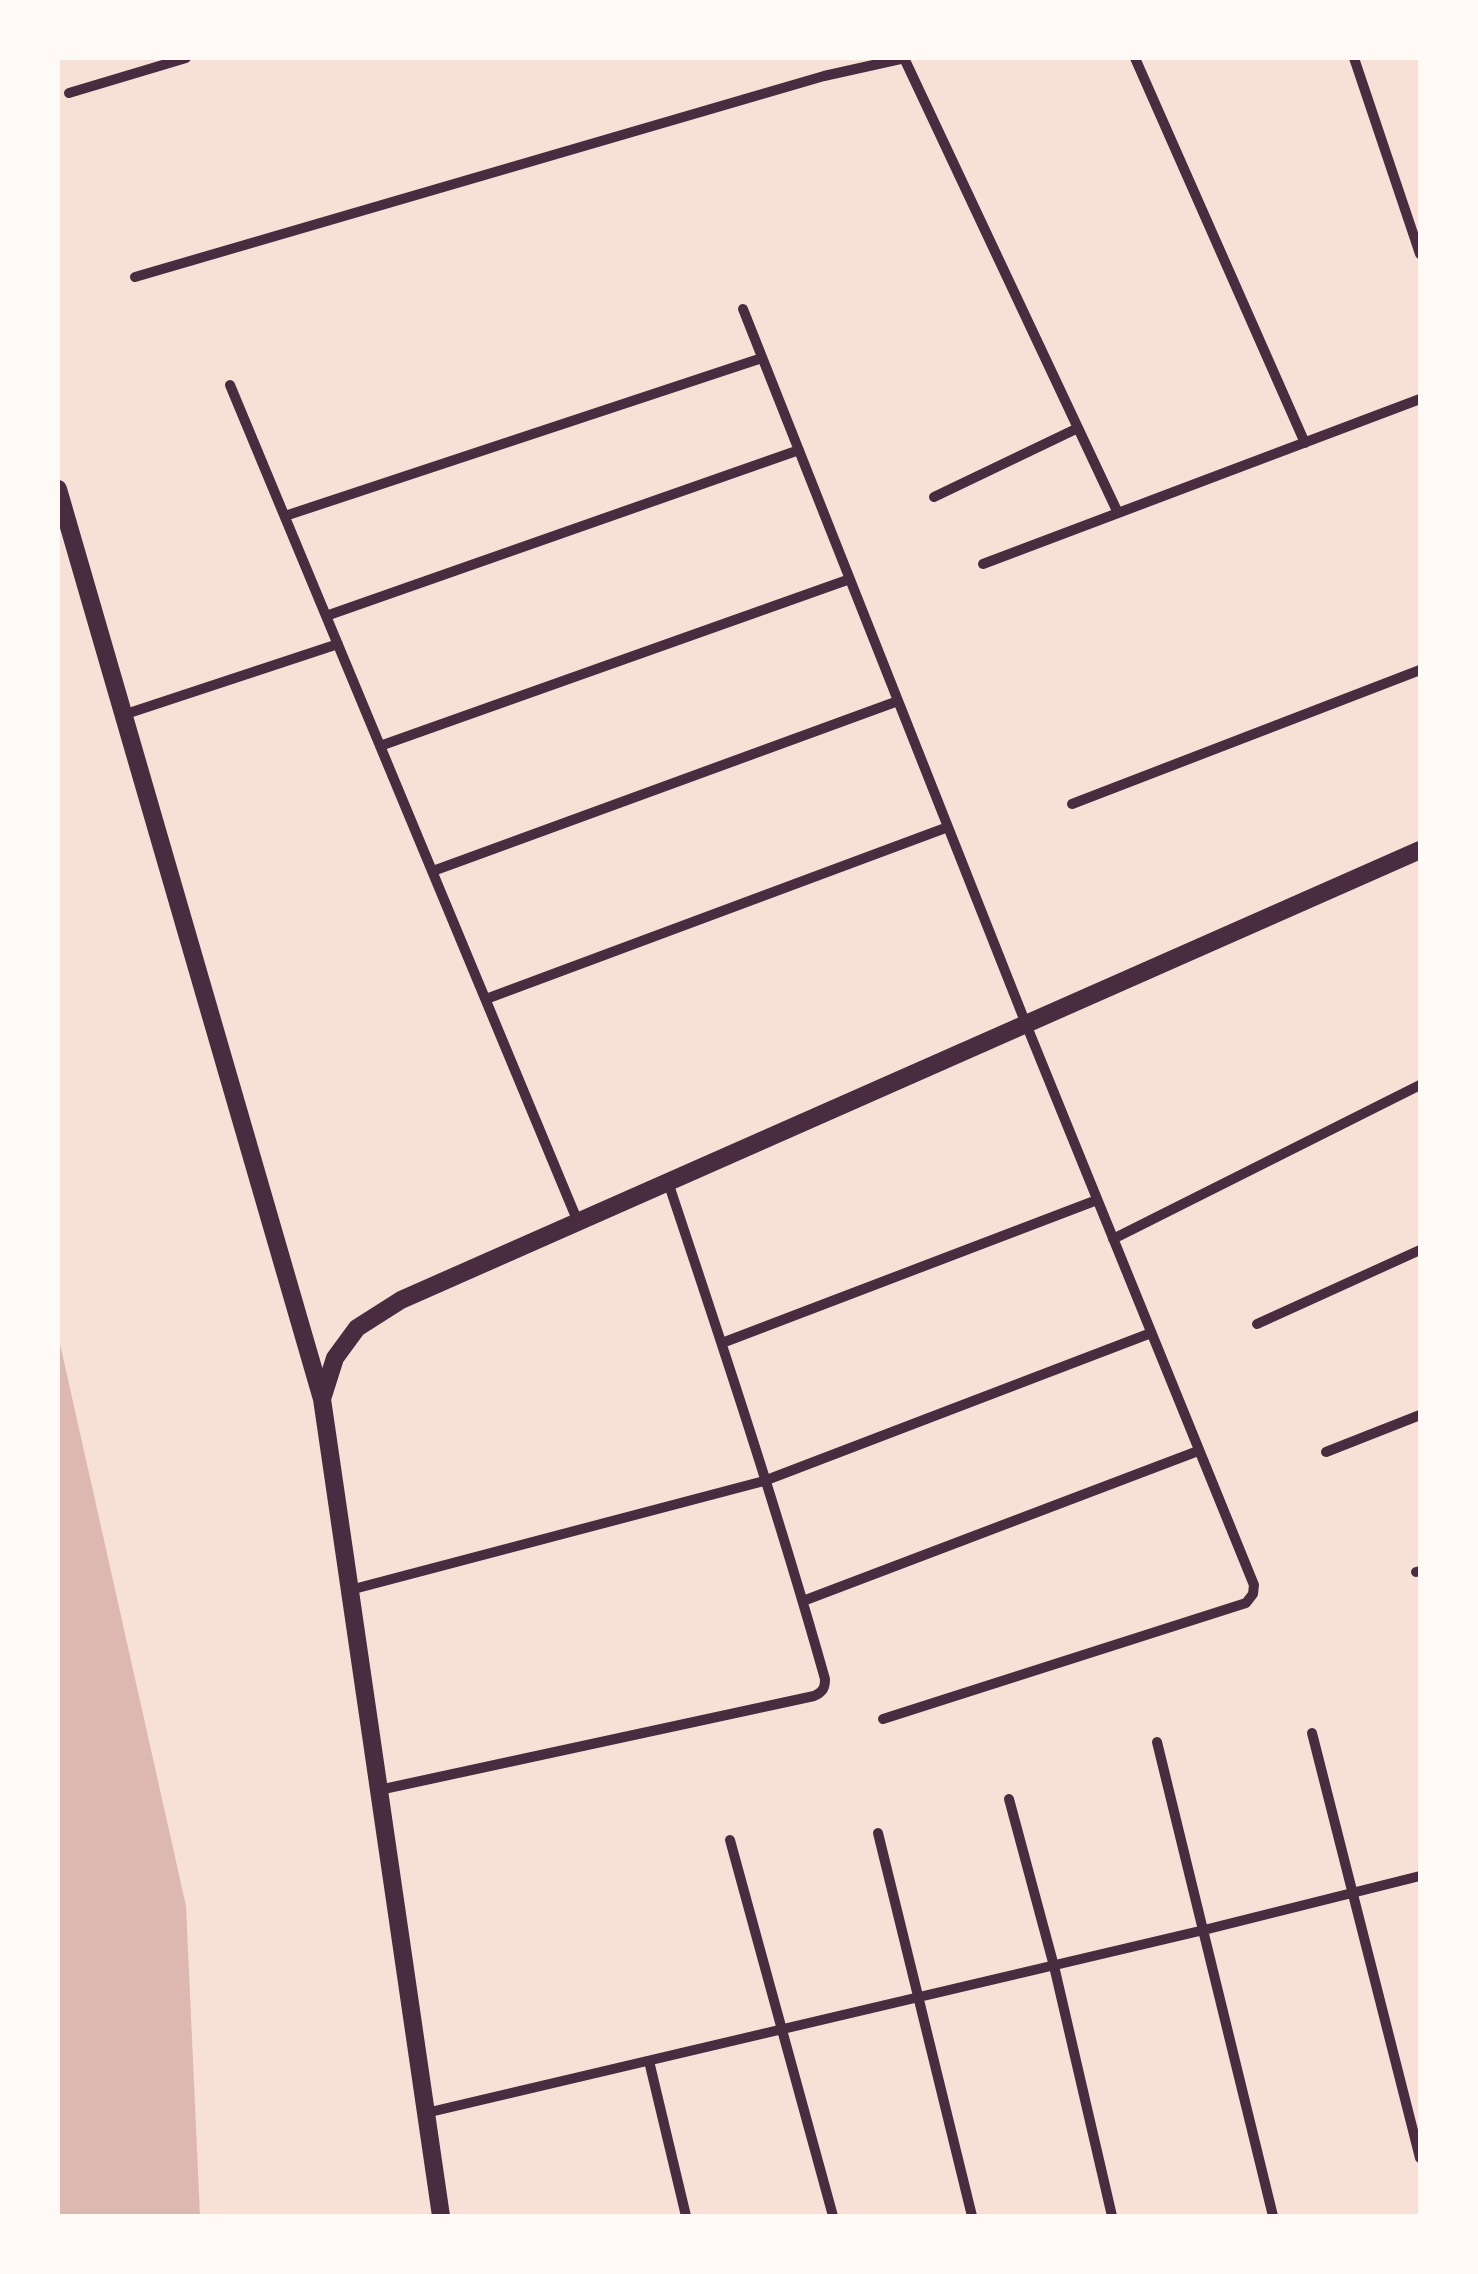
<!DOCTYPE html>
<style>
body{margin:0}
#map{position:relative;width:1478px;height:2274px;overflow:hidden;background:#f7e1d7;font-family:Cabin,sans-serif}
canvas{display:block}
.frame{position:absolute;inset:0;border:60px solid #fffaf5;pointer-events:none}
</style>
<div id="map">
<canvas width="1478" height="2274"></canvas>
<div class="frame"></div>
</div>
<script>
const g = document.querySelector('canvas').getContext('2d');
g.lineJoin = 'round';
function paint(path, color) { g.fillStyle = color; g.fill(path, 'evenodd'); }
function trace(path, color, width, dash) { g.strokeStyle = color; g.lineWidth = width; g.lineCap = dash ? 'butt' : 'round'; g.setLineDash(dash || []); g.stroke(path); }
paint(new Path2D(`
 M58 1335 186 1906 200 2216H58Z`), '#dcb8b0');
trace(new Path2D(`
 M904 58 1118 513
 M1135 58 1305 443
 M1354 58 1420 254
 M69 93 186 58
 M135 277 824 76 905 58
 M743 309 1026 1024 1254 1585 1253 1594 1246 1603 883 1719
 M230 385 578 1222
 M934 497 1078 428
 M285 516 762 358
 M983 564 1420 399
 M326 616 799 450
 M123 715 338 644
 M380 746 850 579
 M1072 804 1420 670
 M433 871 898 701
 M486 999 948 827
 M1113 1239 1420 1085
 M1257 1324 1420 1250
 M722 1343 1097 1200
 M1326 1452 1420 1415
 M1416 1572 1420 1571
 M350 1590 764 1481 1151 1333
 M803 1601 1198 1451
 M1312 1733 1420 2158
 M1157 1742 1273 2216
 M379 1790 814 1696C823 1692 825 1688 825 1679 778 1512 723 1347 668 1182
 M1009 1799 1054 1966 1112 2216
 M878 1833 972 2216
 M730 1840 833 2216
 M649 2061 686 2216
 M426 2113 1204 1930 1420 1876`), '#4a2c40', 10);
trace(new Path2D(`
 M58 489 322 1399 441 2216
 M322 1399 335 1358 357 1328 401 1300 1420 850`), '#4a2c40', 18);
</script>
